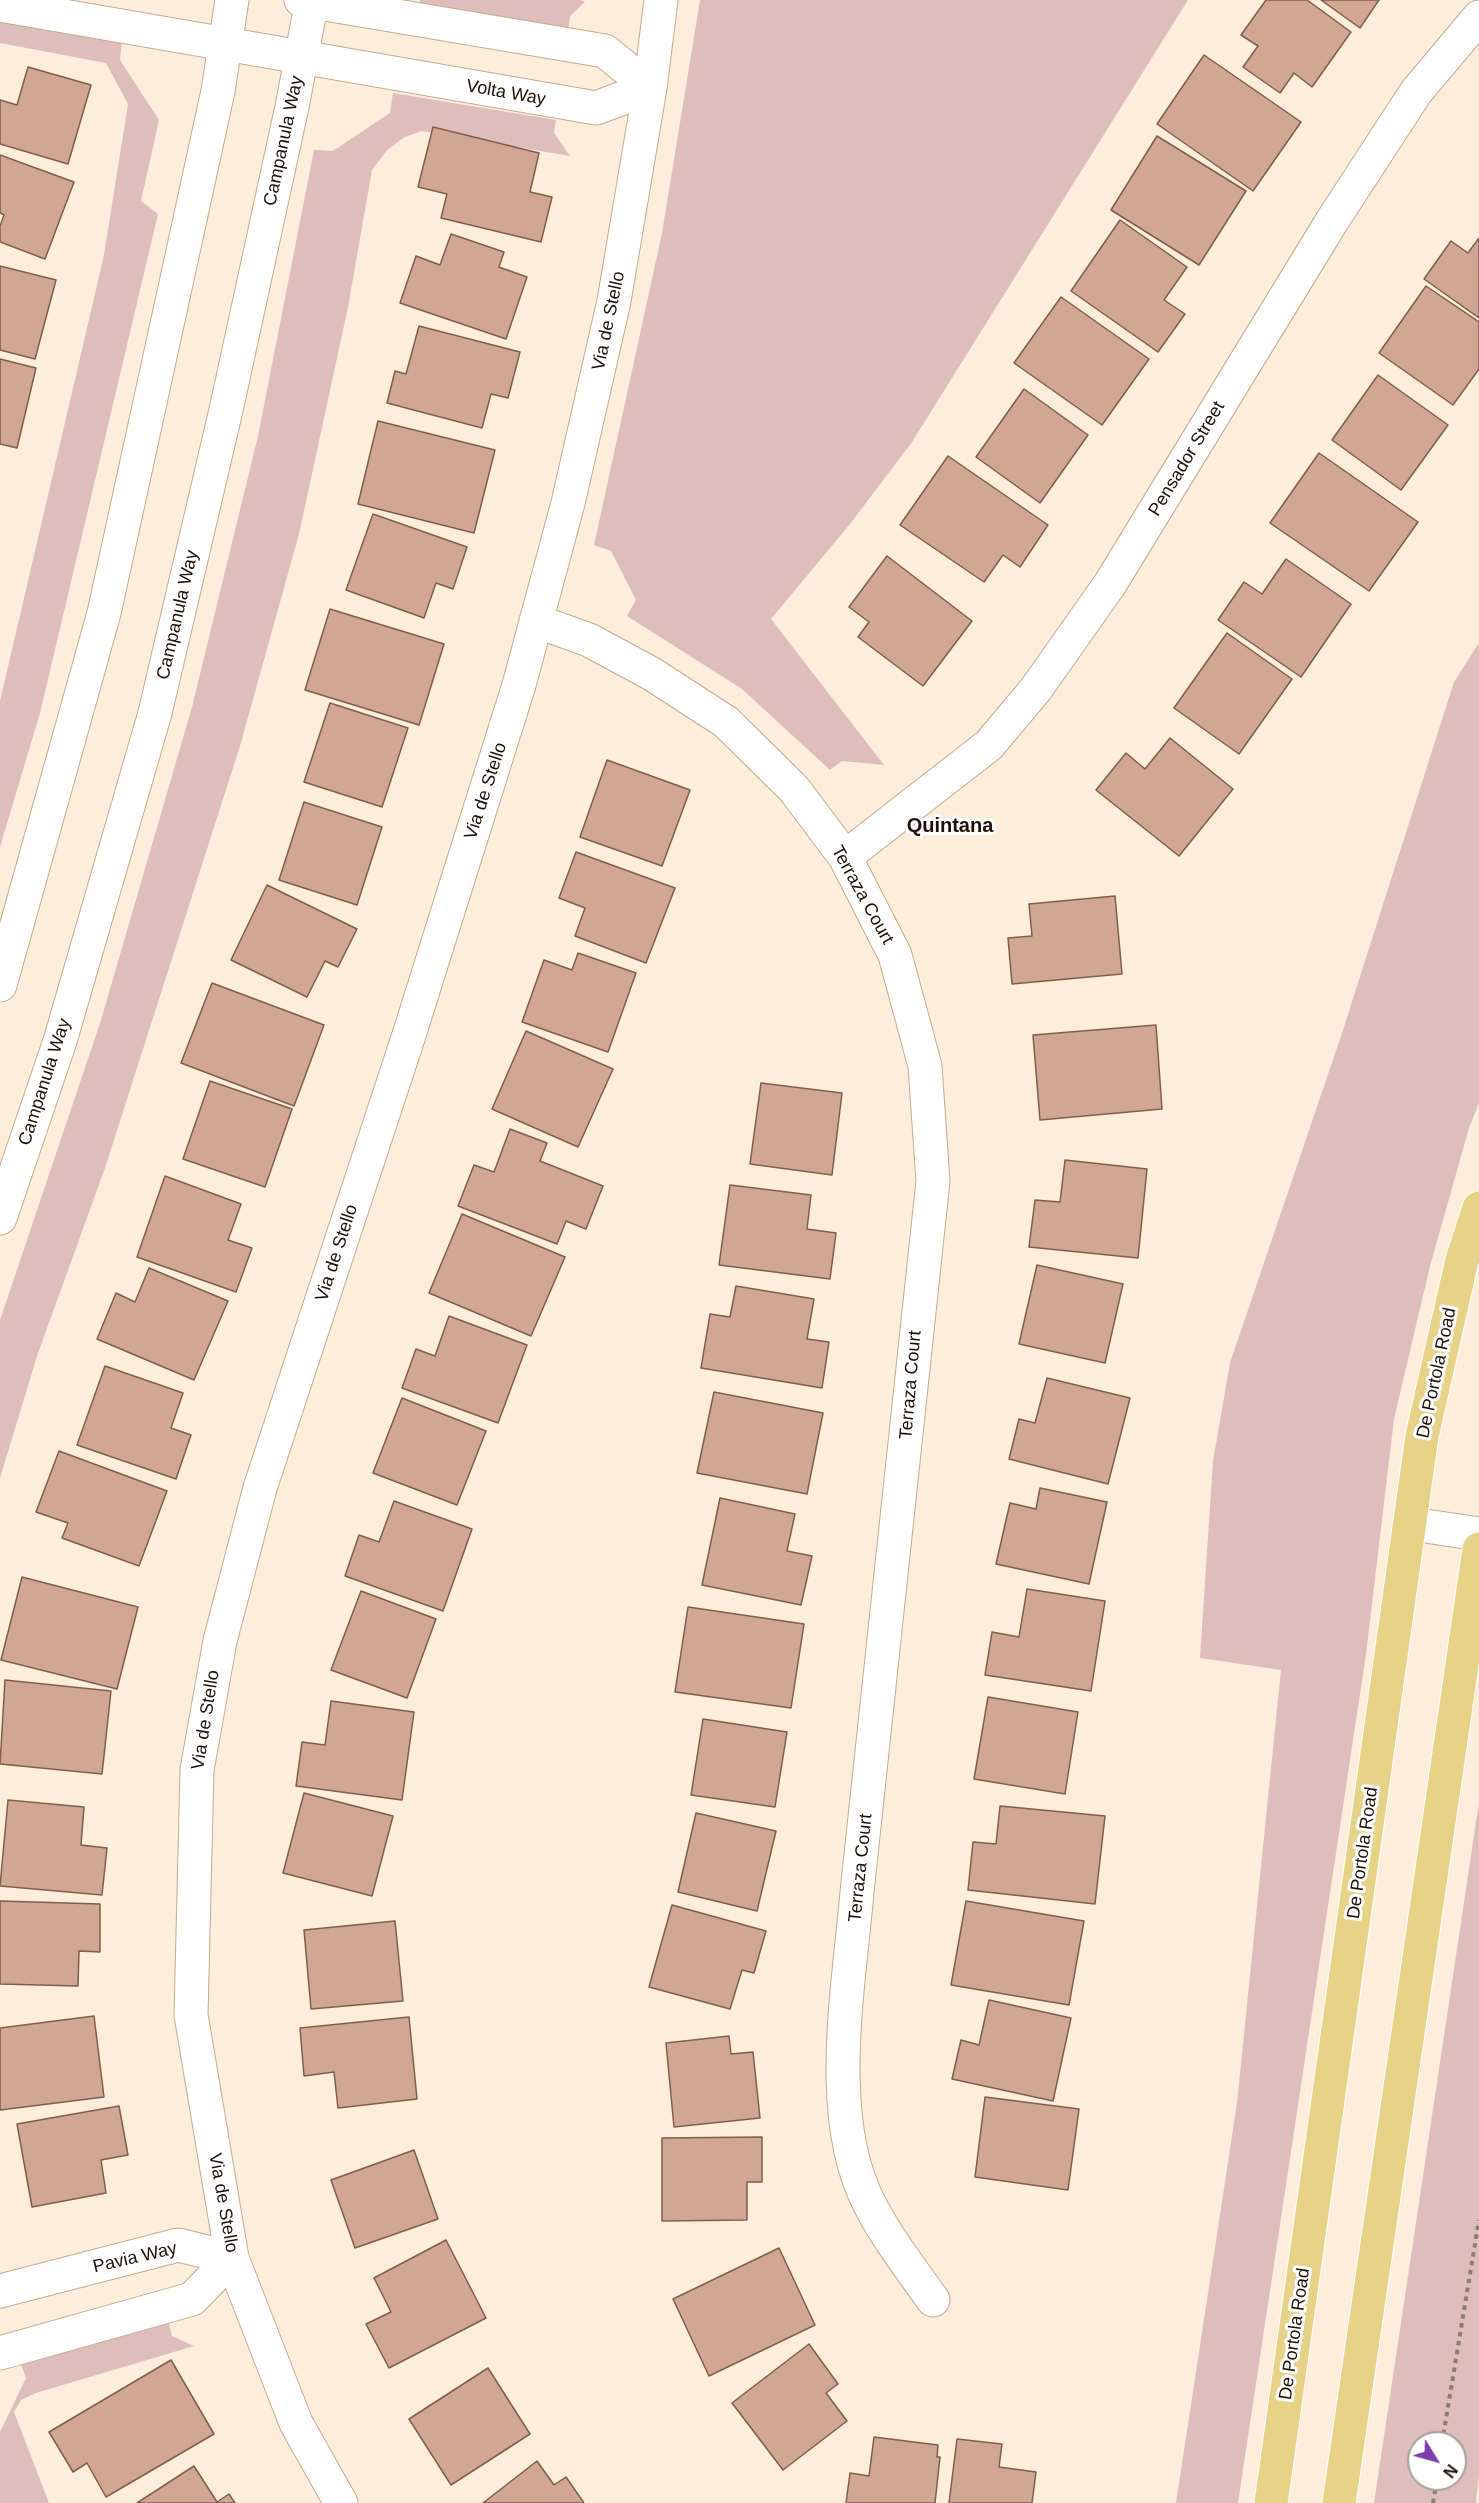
<!DOCTYPE html>
<style>
body{margin:0}
#map{position:relative;width:1479px;height:2503px;overflow:hidden;background:#fdeddb;font-family:Arial,sans-serif}
canvas{display:block}
.north{position:absolute;left:1407px;top:2431px;width:60px;height:60px;box-sizing:border-box;background:#fff;border:2px solid #a4a09c;border-radius:50%;rotate:127deg;font-size:16px;font-weight:700;line-height:24px;text-align:center;color:#1b1107}
.north::after{content:'';display:block;margin:auto;width:21px;height:27px;background:#7c3baf;clip-path:polygon(50% 0,100% 100%,50% 72%,0 100%)}
</style>
<div id="map">
<canvas width="1479" height="2503"></canvas>
<div class="north">N</div>
</div>
<script>
const g = document.querySelector('canvas').getContext('2d');
g.lineJoin = 'round';
function paint(path, color) { g.fillStyle = color; g.fill(path, 'evenodd'); }
function trace(path, color, width, dash) { g.strokeStyle = color; g.lineWidth = width; g.lineCap = dash ? 'butt' : 'round'; g.setLineDash(dash || []); g.stroke(path); }
function drawText(font, color, halo, rows, align = 'center') {
  g.font = font + ' Arial,sans-serif'; g.lineWidth = 6; g.setLineDash([]); g.textBaseline = 'middle'; g.strokeStyle = halo; g.fillStyle = color; for (const [text, x, y, turn = 0] of rows) {
    g.save(); g.translate(x, y); g.rotate((+turn || 0) * Math.PI / 180); g.textAlign = isNaN(turn) ? turn : align; if (halo) g.strokeText(text, 0, 0); g.fillText(text, 0, 0); g.restore();
  }
}
paint(new Path2D(`
 M420 0H581L585 2 570 16 568 30 420 3Z
 M700 0H1188L912 442 850 524 771 619 884 765 842 761 830 770 742 689 627 616 636 600 611 551 594 545 662 233Z
 M0 22 122 41 120 60 159 120 141 201 158 214 40 713 0 847V701L104 255 128 104 106 63 0 43Z
 M393 93 556 120 554 133 570 156 422 131 405 137 387 150 372 170 348 307 299 534 240 746 105 1168 38 1353 0 1478V1320L101 1020 192 707 258 436 314 150 333 151 390 113Z
 M1479 643V1103L1469 1128 1430 1266 1394 1419 1366 1654 1238 2503H1176L1237 2103 1281 1670 1200 1658 1213 1461 1230 1363 1342 1033 1454 682Z
 M1479 1802V2473L1476 2503H1374ZM1419 2443H1455V2479H1419Z
 M168 2320 172 2336 194 2346 36 2393 21 2400 14 2412 49 2503H0V2432L26 2378 21 2365Z`), '#debebd');
const building = new Path2D(`
 M1266 0H1307L1351 32 1312 87 1294 73 1280 93 1243 67 1258 46 1241 35Z
 M1321 0H1379L1360 28Z
 M1204 55 1301 122 1253 191 1157 124Z
 M28 67 91 85 68 164 0 144V100L17 105Z
 M433 127 539 153 530 192 552 197 541 242 441 218 447 194 418 187Z
 M1157 136 1246 191 1199 265 1111 210Z
 M0 155 74 182 45 259 0 242V226L4 215 0 213Z
 M1120 220 1187 267 1164 300 1185 314 1158 352 1071 291Z
 M451 234 504 252 499 267 527 277 506 339 400 303 416 256 440 265Z
 M1479 238V318L1424 279 1451 241 1468 253Z
 M0 266 56 280 35 359 0 350Z
 M1426 286 1479 322V369L1453 405 1379 353Z
 M1061 297 1149 359 1102 425 1014 363Z
 M419 326 520 352 508 398 491 394 482 428 387 403 395 371 406 374Z
 M0 359 36 368 17 448 0 444Z
 M1378 375 1448 425 1401 490 1332 440Z
 M1024 389 1088 435 1040 503 976 457Z
 M378 421 495 450 474 533 358 504Z
 M1319 453 1418 522 1369 591 1270 523Z
 M948 456 1048 525 1020 567 1003 555 984 582 900 525Z
 M373 514 467 547 453 589 436 583 424 618 346 590Z
 M887 556 972 621 923 686 858 637 869 622 849 607Z
 M1286 559 1351 604 1301 677 1218 620 1244 582 1262 594Z
 M330 609 444 644 419 725 305 690Z
 M1227 633 1292 679 1239 754 1174 708Z
 M330 703 408 728 382 807 304 782Z
 M1170 738 1233 789 1179 856 1096 790 1126 753 1145 769Z
 M607 760 690 790 662 866 580 837Z
 M304 802 382 827 357 905 279 880Z
 M576 852 675 888 646 963 575 936 585 908 559 898Z
 M267 885 357 929 338 967 325 961 307 997 231 960Z
 M1115 896 1122 974 1012 984 1008 938 1032 936 1029 904Z
 M578 953 636 973 608 1052 522 1022 544 960 572 970Z
 M212 983 324 1025 294 1106 181 1063Z
 M1156 1025 1162 1109 1040 1120 1033 1035Z
 M526 1031 613 1069 578 1147 492 1109Z
 M210 1081 292 1109 265 1187 183 1159Z
 M761 1083 842 1093 832 1175 750 1164Z
 M510 1129 547 1143 540 1161 603 1186 586 1229 566 1221 557 1244 458 1206 474 1165 494 1172Z
 M1065 1160 1147 1169 1138 1258 1029 1247 1035 1200 1060 1202Z
 M165 1176 241 1204 228 1240 252 1248 236 1292 137 1257Z
 M730 1185 811 1195 807 1229 836 1233 830 1279 719 1265Z
 M462 1214 565 1257 531 1336 429 1293Z
 M1037 1265 1123 1284 1105 1363 1019 1344Z
 M149 1268 228 1301 194 1380 97 1339 116 1293 135 1302Z
 M736 1286 814 1299 807 1339 829 1342 822 1388 701 1368 710 1314 730 1317Z
 M449 1316 527 1345 498 1423 402 1388 416 1349 435 1356Z
 M105 1366 183 1393 171 1428 191 1435 176 1479 77 1445Z
 M1047 1378 1130 1398 1108 1484 1009 1459 1019 1419 1035 1423Z
 M714 1392 823 1413 807 1494 697 1473Z
 M402 1398 486 1431 457 1505 373 1473Z
 M59 1451 167 1491 139 1566 62 1538 68 1523 36 1512Z
 M1040 1488 1107 1502 1089 1584 996 1564 1010 1503 1036 1509Z
 M720 1498 795 1514 787 1551 812 1556 801 1605 702 1585Z
 M394 1501 472 1529 443 1611 345 1576 359 1535 379 1542Z
 M22 1577 138 1607 117 1689 1 1660Z
 M1027 1589 1105 1601 1091 1691 985 1675 992 1632 1019 1637Z
 M361 1591 436 1619 407 1698 331 1670Z
 M688 1607 804 1624 791 1708 675 1692Z
 M5 1680 111 1691 102 1774 0 1764Z
 M988 1697 1078 1712 1065 1794 974 1779Z
 M331 1701 414 1712 402 1800 296 1786 302 1742 325 1745Z
 M703 1719 787 1732 775 1807 691 1795Z
 M304 1793 393 1816 372 1896 283 1873Z
 M8 1800 84 1807 81 1845 107 1848 102 1895 0 1886Z
 M1000 1806 1105 1816 1095 1904 968 1890 973 1842 996 1844Z
 M696 1813 776 1831 757 1911 678 1892Z
 M0 1901 100 1904V1952L79 1951 78 1986 0 1984Z
 M966 1901 1084 1921 1069 2005 951 1985Z
 M672 1905 766 1931 754 1973 742 1970 730 2009 649 1987Z
 M395 1921 403 2001 311 2009 304 1930Z
 M989 2000 1071 2018 1053 2101 952 2079 961 2040 979 2045Z
 M94 2016 104 2097 0 2110V2028Z
 M409 2017 417 2099 338 2108 334 2072 304 2076 300 2028Z
 M729 2036 731 2054 753 2052 760 2118 674 2127 666 2043Z
 M985 2097 1079 2109 1068 2190 975 2177Z
 M119 2106 128 2155 101 2160 106 2193 32 2207 17 2124Z
 M762 2137V2182H747V2220L662 2221V2138Z
 M414 2150 438 2219 355 2248 331 2180Z
 M446 2240 486 2318 389 2368 366 2324 391 2312 374 2278Z
 M779 2248 815 2325 709 2376 673 2299Z
 M809 2344 838 2384 826 2393 847 2421 783 2470 732 2403Z
 M171 2360 214 2434 106 2497 87 2463 73 2472 49 2432Z
 M488 2368 530 2434 451 2485 409 2419Z
 M874 2437 938 2445 937 2457H940L935 2503H846L850 2473 869 2476Z
 M957 2439 1002 2444 999 2467 1036 2472 1032 2503H949Z
 M537 2461 554 2485 566 2477 584 2503H483Z
 M194 2466 217 2502 229 2494 235 2503H137Z`);
paint(building, '#d1a693');
trace(building, '#7f5e4f', 1.5);
const minor = new Path2D(`
 M0 5 596 108 650 88 605 51 301 0
 M536 621 589 640 652 674 726 722 794 789 845 857 895 955 925 1066 933 1181 857 1892C849 1987 824 2118 870 2205 887 2238 911 2269 933 2300
 M845 857 989 745 1036 689 1110 584 1332 221 1416 92 1479 17
 M0 985 104 613 218 91 232 0
 M0 1218 60 1041 155 713 226 410 293 102 312 0
 M1412 1524 1479 1534
 M0 2291 178 2245 232 2258
 M0 2353 192 2299 232 2258
 M341 2503 296 2423 232 2258 191 2015 197 1770 220 1641 260 1488 409 1035 519 685 568 503 614 301 650 88 661 0`);
const major = new Path2D(`
 M1271 2503 1422 1436 1462 1260 1479 1208
 M1339 2503 1479 1549`);
trace(minor, '#c4ab8f', 35);
trace(major, '#fff', 35);
trace(new Path2D(`
 M1442 2443 1479 2220
 M1433 2503 1437 2479`), '#8b7e70', 4, [4.5, 4.5]);
trace(minor, '#fff', 33);
trace(major, '#e6d387', 33);
drawText('18px', '#1b1107', '#fff', [
 ["Volta Way",506,93,10],
 ["Campanula Way",284,141,-78],
 ["Via de Stello",609,321,-78],
 ["Pensador Street",1187,459,-59],
 ["Campanula Way",178,615,-77],
 ["Via de Stello",486,791,-72],
 ["Terraza Court",862,895,61],
 ["Campanula Way",45,1082,-72],
 ["Via de Stello",337,1253,-72],
 ["De Portola Road",1437,1373,-78],
 ["Terraza Court",911,1385,-85],
 ["Via de Stello",206,1720,-81],
 ["De Portola Road",1363,1853,-82],
 ["Terraza Court",861,1868,-84],
 ["Via de Stello",223,2203,80],
 ["Pavia Way",135,2258,-13],
 ["De Portola Road",1295,2334,-82]
]);
drawText('bold 20px', '#1b1107', '#fff', [
 ["Quintana",950,826]
]);
</script>
